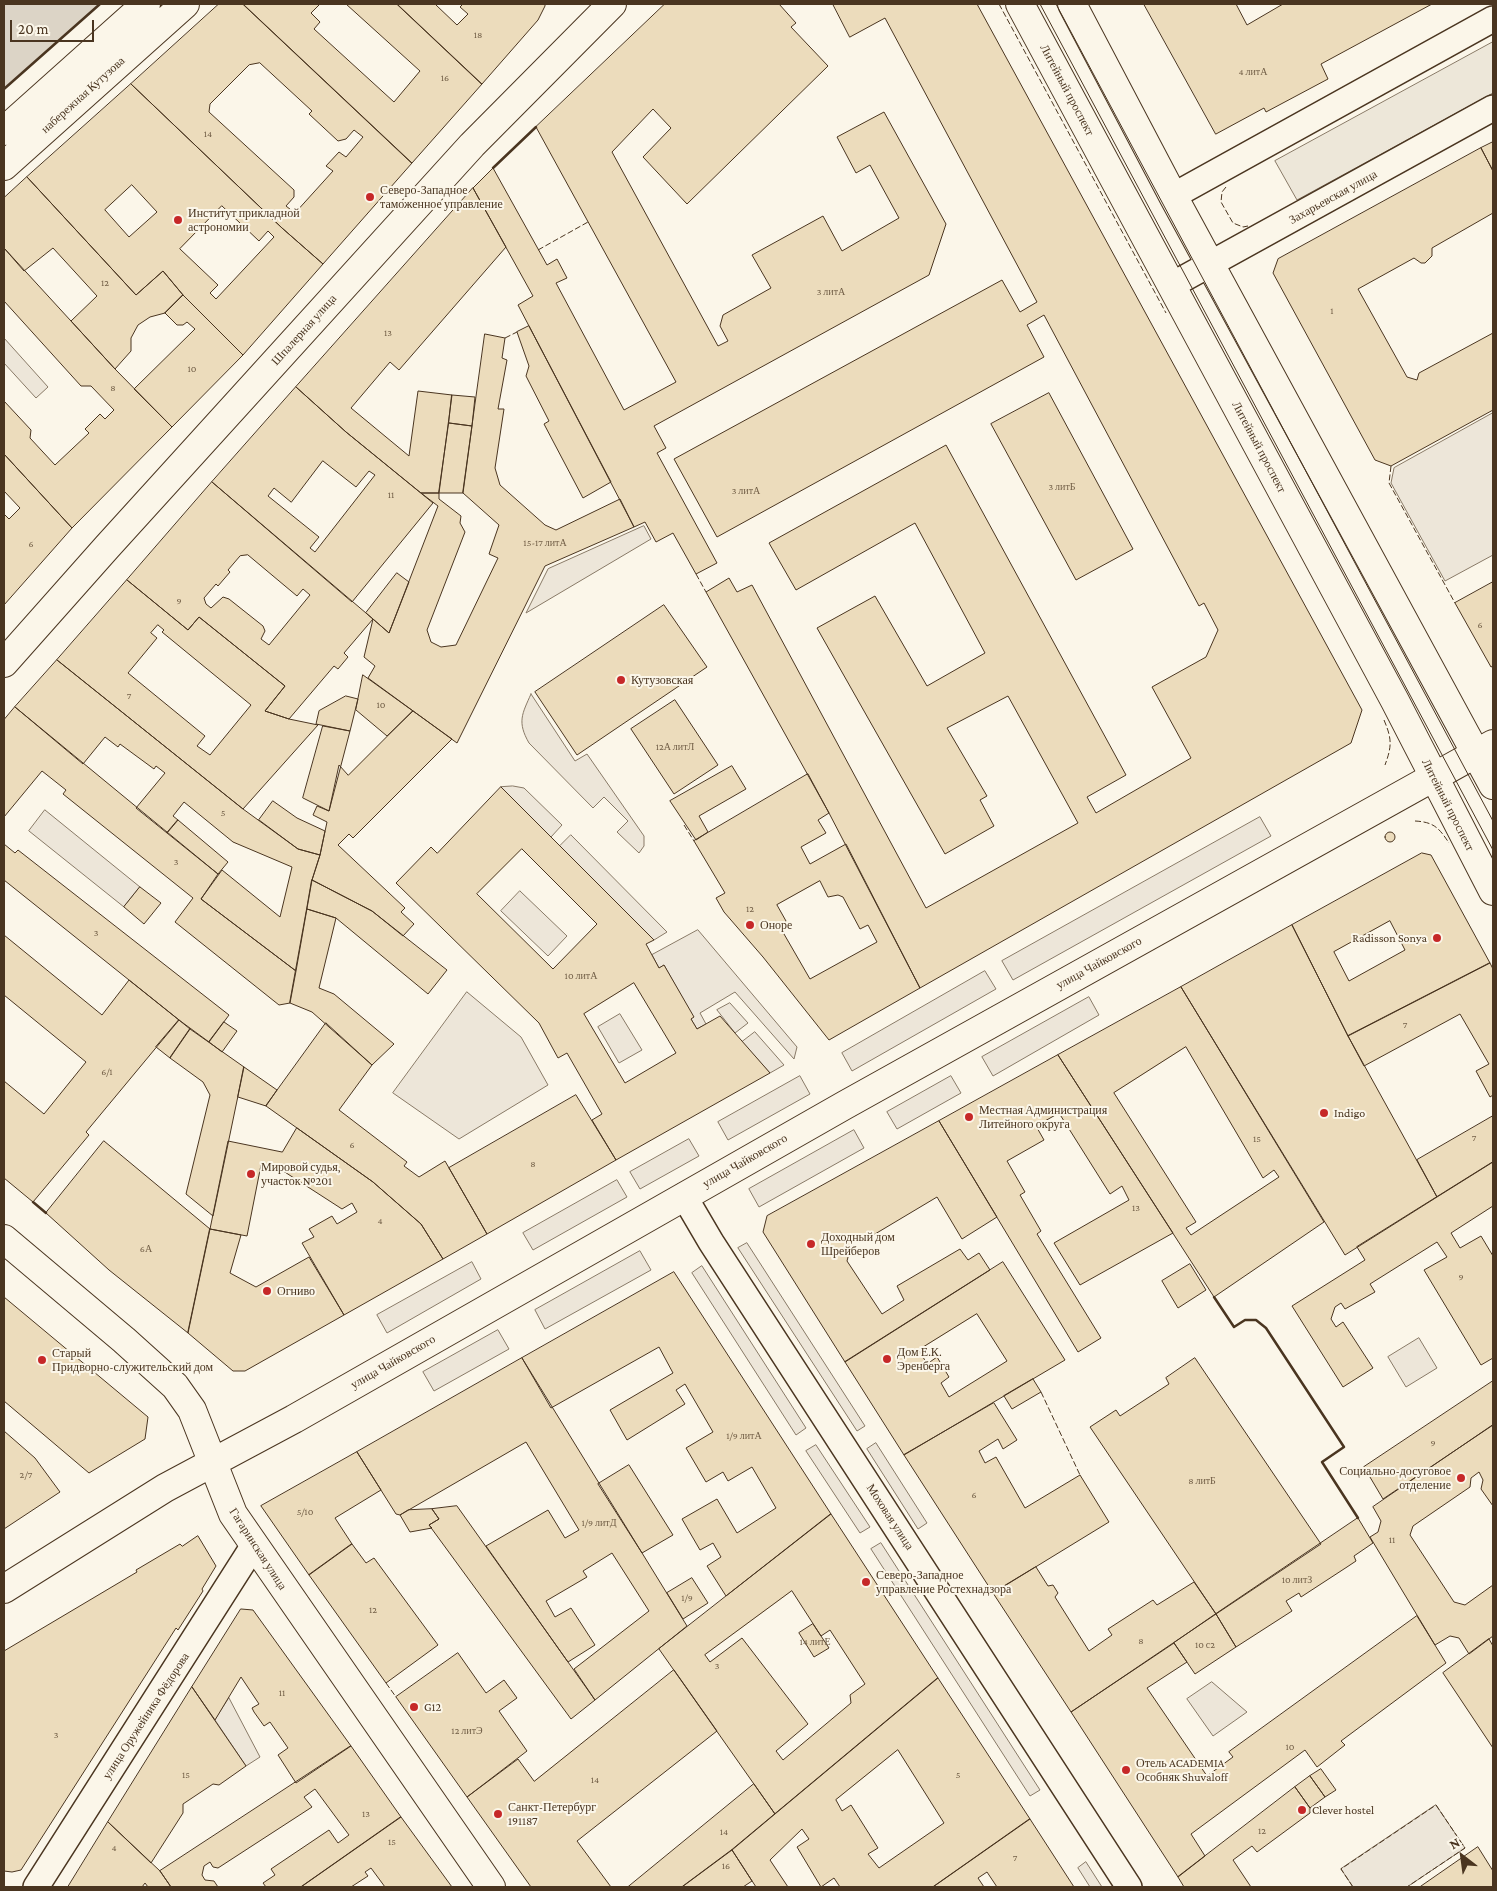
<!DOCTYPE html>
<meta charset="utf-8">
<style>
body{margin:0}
#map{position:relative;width:1497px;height:1891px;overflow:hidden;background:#fbf6e9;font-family:"Crimson Pro",serif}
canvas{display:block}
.frame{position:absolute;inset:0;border:5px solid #4a3520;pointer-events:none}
.north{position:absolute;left:1437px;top:1831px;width:50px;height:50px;-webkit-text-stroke:4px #fbf6e9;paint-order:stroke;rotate:330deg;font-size:14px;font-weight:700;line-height:20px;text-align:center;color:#4a3520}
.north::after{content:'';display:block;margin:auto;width:18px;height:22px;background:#4a3520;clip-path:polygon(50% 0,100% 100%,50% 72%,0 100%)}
.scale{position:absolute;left:10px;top:20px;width:84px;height:22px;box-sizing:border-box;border:2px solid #4a3520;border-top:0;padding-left:6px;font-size:15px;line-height:18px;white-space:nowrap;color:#4a3520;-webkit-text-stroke:4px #fbf6e9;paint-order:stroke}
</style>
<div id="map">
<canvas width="1497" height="1891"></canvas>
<div class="frame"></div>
<div class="north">N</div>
<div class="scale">20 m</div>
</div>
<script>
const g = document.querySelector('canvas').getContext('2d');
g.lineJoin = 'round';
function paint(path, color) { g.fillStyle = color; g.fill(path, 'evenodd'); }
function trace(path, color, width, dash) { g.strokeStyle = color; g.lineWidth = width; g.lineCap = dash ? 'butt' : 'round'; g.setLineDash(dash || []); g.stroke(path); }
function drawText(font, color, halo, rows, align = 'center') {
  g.font = font + ' "Crimson Pro",serif'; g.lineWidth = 4; g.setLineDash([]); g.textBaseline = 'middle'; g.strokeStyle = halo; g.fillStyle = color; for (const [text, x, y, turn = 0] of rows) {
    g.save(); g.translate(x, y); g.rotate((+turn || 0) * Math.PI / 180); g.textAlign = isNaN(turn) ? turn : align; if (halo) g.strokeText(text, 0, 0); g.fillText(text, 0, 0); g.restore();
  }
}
const green = new Path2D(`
 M4 338 48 387 36 398 4 363Z
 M1493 413V555L1445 581 1391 483 1394 468Z
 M644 526 651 539 526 613 548 569Z
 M531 694 575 761 587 754 644 836V846L639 853 617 832 628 821 604 797 593 808 529 743C517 722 522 714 531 694Z
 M513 786 524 788 562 825 551 837 501 787Z
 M45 810 140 887 124 907 29 831Z
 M1260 817 1271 836 1013 980 1002 961Z
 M571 835 667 932 654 940 560 846Z
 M520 891 567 936 548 956 501 911Z
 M698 930 797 1047 794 1059 735 992 700 1013 706 1024 697 1029 691 1019 693 1017 664 965 659 968 652 955Z
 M985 971 996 989 852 1071 842 1053Z
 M467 992 521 1037 548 1085 459 1139 393 1093Z
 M1089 997 1099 1015 993 1076 982 1057Z
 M730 1003 748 1023 735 1033 717 1010Z
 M620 1014 642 1050 619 1063 598 1027Z
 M755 1032 784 1065 770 1073 742 1042Z
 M800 1076 810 1094 728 1140 718 1122Z
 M951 1076 961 1093 897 1129 887 1112Z
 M854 1130 864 1148 759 1207 749 1189Z
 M689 1139 699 1156 640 1189 630 1172Z
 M617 1180 627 1197 533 1250 523 1233Z
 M747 1243 865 1426 857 1431 738 1248Z
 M640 1251 651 1270 545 1329 535 1310Z
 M472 1262 481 1279 387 1333 377 1315Z
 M702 1266 806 1428 796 1435 692 1273Z
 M498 1330 509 1349 434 1391 423 1372Z
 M1419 1338 1437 1368 1406 1387 1388 1357Z
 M876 1443 927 1523 918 1529 867 1449Z
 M816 1445 870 1527 860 1533 806 1451Z
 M881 1543 1040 1790 1030 1796 871 1549Z
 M1212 1682 1247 1712 1213 1736 1187 1699Z
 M229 1698 260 1757 246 1766 215 1720Z
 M1436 1805 1465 1848 1407 1887H1353L1341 1869Z
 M1086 1862 1102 1887H1090L1078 1868Z`);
paint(green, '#ede6d9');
trace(green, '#887966', 1);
const parking = new Path2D(`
 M1493 42V93L1297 200 1275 161Z`);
paint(parking, '#ede7d9');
trace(parking, '#887966', 1);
const water = new Path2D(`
 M4 4H100L4 89Z`);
paint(water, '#dcd4c6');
trace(water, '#887966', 1);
const building = new Path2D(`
 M219 4H243L412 163 323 264 282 228 131 84ZM260 63 312 111 309 114 338 141 346 139 354 130 363 137 346 157 339 152 326 166 333 171 295 213 286 206 294 197V190L209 112 210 104 249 65Z
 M243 4H320L311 13 320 22 314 29 394 102 420 71 346 4H397L482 84 412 163Z
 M397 4H437L436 5 457 25 468 14 460 7 463 4H545V6L538 20 482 84Z
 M665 4H779L796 23 791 27 828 66 687 204 643 157 671 128 653 109 612 152 718 346 728 341 720 326 723 315 771 288 752 255 823 216 842 251 899 218 870 165 856 173 837 137 884 112 946 224 929 275 654 426 666 448 657 453 717 563 696 574 673 533 656 542 645 522 634 527 518 305 533 296 473 188 493 168 547 265 557 259 567 278 556 283 624 410 676 382 536 127Z
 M833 4H977L1362 710 1351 743 920 988 829 813 706 592 729 578 737 592 752 585 926 908 1078 823 1008 696 947 728 987 796 980 800 994 826 945 854 817 628 875 596 927 686 985 653 915 523 796 590 769 543 946 445 1126 775 1087 797 1096 813 1191 758 1152 687 1206 657 1218 630 1204 603 1199 606 1044 315 1027 325 1044 357 717 537 674 459 1002 280 1020 312 1037 302 885 18 850 37Z
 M1144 4H1236L1247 25 1283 4H1432L1321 64 1328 79 1266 112 1264 108 1216 134Z
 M131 84 282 228 323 264 243 355 183 295 163 271 136 295 27 177ZM132 185 157 212 129 237 105 210ZM222 206 259 241 268 231 274 237 216 299 210 293 218 285 180 249Z
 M1493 142V171L1481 148Z
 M1481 148 1493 171V213L1432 248V256L1425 263H1421L1414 258 1358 289 1407 377 1417 380 1419 373 1493 333V410L1391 466 1375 460 1273 273 1278 259Z
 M27 177 136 295 163 271 183 295 165 313 150 317 138 325 131 338V351L115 369 71 321 97 296 53 248 24 271 4 248V198Z
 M473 188 506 247 399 370 390 362 351 408 409 456 418 391 452 395 439 493H421L346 432 296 387Z
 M4 248 115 369 172 427 72 528 4 454V401L31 430 30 438 55 465 89 433 85 429 100 414 105 419 114 410 91 386H81L4 301Z
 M183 295 243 355 172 427 134 389 195 329 187 322 183 325H177L165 313Z
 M529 326 611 482 583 498 544 424 549 421 526 376 529 366 517 332Z
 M485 334 505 338 502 358 507 360 498 409H504L495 468 500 485 545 525 556 530 620 499 634 527 545 566 457 743 368 678 375 666 364 657 373 619 389 633 438 506 421 493H439V499L461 516 460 523 465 532 427 630 431 642 441 647 456 645 498 558 489 554 499 525 463 493Z
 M296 387 346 432 433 503 352 602 212 482ZM323 461 356 487 369 471 375 475 315 552 310 548 319 537 268 496 274 488 291 502Z
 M1049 393 1133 549 1076 580 991 424Z
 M452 395 475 397 472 426 449 423Z
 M449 423 472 426 463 493H439Z
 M4 454 72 528 4 605V514L9 519 20 508 4 491Z
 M212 482 373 619 344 653 348 657 338 669 334 666 289 719 265 711 285 686 199 617 188 630 127 580ZM248 555 297 596 303 589 310 595 269 645 261 639 265 631 263 626 229 599 223 597 211 608 206 604 204 598 216 584 218 586 230 572 228 570 240 556Z
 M397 573 409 582 389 633 366 613Z
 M127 580 188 630 199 617 285 686 265 711 289 719 318 725 243 809 57 660ZM158 625 164 630 162 632 251 705 210 755 197 746 205 736 128 673 157 638 151 633Z
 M1493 582V666L1491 667 1455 603Z
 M664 605 707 667 577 755 535 692Z
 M57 660 243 809 298 849 320 855 312 880 296 971 201 899 222 870 280 917 292 867 233 842 184 802 173 816 178 820 167 833 136 808 165 773 156 766 154 769 120 744 118 747 105 737 83 764 15 707Z
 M363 675 413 711 387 736 356 710Z
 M346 696 358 699 350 731 316 724 319 711Z
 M675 700 718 765 674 794 631 729Z
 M15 707 218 874 201 899 296 971 290 1003 279 1005 175 922 193 898 63 794 66 790 42 771 4 817V720Z
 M413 711 452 739 353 838 349 834 338 845 405 908 401 912 414 924 403 936 372 911 312 880 320 855 327 822 313 815 317 806 329 811 339 765 348 775Z
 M323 726 350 731 329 811 303 798Z
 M732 766 746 789 699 816 708 832 696 840 670 801Z
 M808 774 829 813 818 820 826 833 801 847 810 864 846 844 920 988 829 1040 763 957 724 912 716 898 725 893 694 841ZM820 881 828 897 838 895 843 897 860 929 868 925 877 942 810 979 784 934 783 925 786 921 777 905Z
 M501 787 654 940 646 944 659 968 664 965 694 1017 691 1019 697 1029 720 1016 770 1073 616 1160 592 1120 602 1114 567 1053 558 1058 539 1023 396 883 431 847 437 853ZM522 849 597 924 553 969 477 894ZM634 983 676 1053 625 1083 584 1014Z
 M273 801 297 818 325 831 320 855 298 849 259 820Z
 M178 820 228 862 218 874 167 833Z
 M1385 837a5 5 0 1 1 10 0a5 5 0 1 1-10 0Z
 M4 844 15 853 18 850 229 1015 209 1042 179 1020 4 880Z
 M1422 853 1431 855 1490 963 1348 1036 1292 925ZM1390 921 1405 950 1349 981 1334 952Z
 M312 880 372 911 447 970 428 994 336 918 307 909Z
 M140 887 161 903 144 924 124 907Z
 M307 909 336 918 319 988 334 994 394 1044 372 1065 312 1012 290 1003Z
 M1292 925 1348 1036 1437 1197 1345 1255 1181 987Z
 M4 935 102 1015 129 980 179 1020 86 1132 89 1135 33 1202 4 1178V1081L44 1114 86 1062 4 995Z
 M1490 963 1493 969V1095L1490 1097 1476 1071 1489 1064 1460 1014 1364 1066 1348 1036Z
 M1181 987 1324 1222 1214 1297 1058 1055ZM1186 1047 1263 1178 1274 1170 1279 1177 1191 1235 1186 1228 1196 1222 1114 1093Z
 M179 1020 190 1029 170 1058 156 1047Z
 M224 1022 237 1031 222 1052 209 1042Z
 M326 1023 372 1065 339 1110 407 1162 404 1166 419 1177 445 1161 487 1234 443 1259 421 1224 373 1182 266 1106Z
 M190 1029 244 1067 213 1216 186 1194 210 1095 203 1082 170 1058Z
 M1058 1055 1173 1233 1080 1285 1054 1243 1129 1200 1122 1186 1110 1194 1059 1113 1036 1126 1044 1140 1007 1161 1025 1192 1020 1195 1041 1231 1037 1234 1101 1338 1078 1352 939 1121Z
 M244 1067 277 1090 266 1106 238 1097Z
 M576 1095 616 1160 487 1234 449 1168Z
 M1493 1116V1162L1437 1197 1417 1160Z
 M939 1121 997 1217 962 1239 937 1197 865 1240 861 1234 853 1238 847 1261 882 1314 904 1300 897 1286 960 1249 968 1260 979 1253 990 1270 845 1362 763 1232 767 1216Z
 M297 1128 373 1182 421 1224 443 1259 344 1315 302 1243 314 1237 309 1229 332 1216 337 1224 357 1212 352 1203 342 1209 277 1167 261 1165 247 1236 210 1229 228 1141 282 1152Z
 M104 1141 210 1229 188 1333 109 1270 46 1213Z
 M1493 1162V1206L1451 1233 1460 1248 1481 1236 1493 1256V1358L1481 1365 1424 1270 1447 1257 1437 1242 1370 1284 1375 1292 1345 1309 1341 1303 1335 1307 1331 1319 1336 1327 1343 1322 1373 1368 1343 1387 1292 1306 1365 1260 1357 1247Z
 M210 1229 241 1235 230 1273 256 1287 309 1257 344 1315 245 1371H233L188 1333Z
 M1003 1262 1065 1360 904 1455 845 1362ZM977 1314 1007 1361 949 1397 941 1383 949 1377 937 1357 927 1364 919 1350Z
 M1190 1264 1206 1290 1178 1308 1162 1281Z
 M674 1272 831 1514 726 1596 707 1566 721 1557 713 1543 700 1550 682 1519 717 1499 737 1533 776 1508 752 1467 728 1481 723 1472 706 1482 686 1448 713 1432 685 1384 676 1390 685 1404 627 1440 610 1410 673 1373 659 1347 551 1408 522 1358Z
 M4 1297 148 1417 145 1439 89 1473 4 1401Z
 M522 1358 687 1626 595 1700 574 1669 649 1611 612 1553 583 1571 587 1577 546 1601 555 1617 571 1608 595 1645 568 1662 486 1546 548 1510 565 1538 579 1530 526 1442 400 1515 396 1514 357 1452Z
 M1195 1358 1321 1544 1216 1614 1090 1427 1116 1410 1120 1416 1169 1384 1166 1378Z
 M1033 1379 1041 1392 1012 1409 1004 1396Z
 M1493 1381V1425L1383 1499 1364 1467Z
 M994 1403 1017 1440 1003 1449 998 1439 979 1451 985 1463 996 1457 1025 1508 1080 1475 1109 1522 993 1593 904 1455Z
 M1493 1425V1506L1481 1489 1483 1480 1479 1472 1471 1478 1470 1487 1413 1526 1410 1535 1454 1602 1465 1605 1493 1585V1636L1469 1654 1459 1638 1450 1636 1435 1645 1370 1537 1378 1532 1381 1521 1373 1507Z
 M4 1431 35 1458 60 1492 4 1529Z
 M357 1452 381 1490 335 1518 352 1544 309 1575 261 1506Z
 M629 1465 673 1535 642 1553 598 1484Z
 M457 1506 595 1700 571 1719 429 1525 439 1519 432 1509Z
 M432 1509 439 1519 429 1525 432 1528 410 1532 400 1515 408 1510Z
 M831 1514 938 1678 775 1814 659 1649ZM792 1591 821 1636 830 1630 865 1684 850 1695 851 1703 783 1760 776 1751 808 1724 742 1638 710 1662 705 1655Z
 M1358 1518 1373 1543 1354 1556 1356 1561 1347 1567 1301 1597 1299 1593 1286 1601 1292 1611 1236 1647 1216 1614Z
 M198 1536 216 1566 202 1589 203 1591 178 1630 176 1628 21 1870 12 1872 4 1871V1651L137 1572 136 1570 180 1544 182 1546Z
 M352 1544 366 1563 374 1558 438 1645 386 1683 309 1575Z
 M1036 1567 1048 1586 1053 1585 1058 1593 1055 1597 1089 1651 1112 1635 1108 1629 1153 1600 1157 1605 1194 1582 1216 1614 1071 1712 993 1593Z
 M692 1578 708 1603 683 1619 667 1593Z
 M241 1609 253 1610 351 1746 296 1783 278 1755 288 1748 270 1722 264 1726 254 1712 252 1708 259 1704 241 1677 215 1720 192 1687Z
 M1216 1614 1236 1647 1195 1674 1174 1643Z
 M1417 1616 1446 1663 1341 1741 1345 1745 1317 1767 1305 1750 1191 1834 1205 1856 1178 1877 1071 1712 1174 1643 1187 1662 1147 1688 1207 1776 1233 1757 1229 1752Z
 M813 1624 829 1648 814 1657 799 1633Z
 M1489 1639 1493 1646V1748L1443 1673Z
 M458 1653 486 1693 504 1680 517 1698 499 1711 527 1751 467 1797 396 1697Z
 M674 1670 717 1731 577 1841 611 1887H531L467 1797 518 1759 534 1781Z
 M938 1678 1030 1819 933 1887H840L834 1878 821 1887 797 1847 809 1839 802 1829 770 1860 788 1887H756L732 1850ZM898 1750 944 1823 879 1868 868 1854 878 1848 851 1805 842 1811 836 1800Z
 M192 1687 246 1766 219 1785 213 1784 183 1804V1813L151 1863 108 1822Z
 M351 1746 401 1817 301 1887H266L263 1883 275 1875 271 1869 329 1830 338 1843 349 1835 315 1789 304 1797 312 1807 218 1868 213 1867 210 1862 204 1866 202 1875 205 1880 214 1881 218 1887H171L160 1871Z
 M1321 1769 1336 1790 1325 1797 1310 1776Z
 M1310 1776 1325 1797 1310 1808 1295 1787Z
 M754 1784 775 1814 732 1850 682 1887H628Z
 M1295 1787 1310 1808V1813L1257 1852 1252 1846 1233 1860 1251 1887H1184L1178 1877Z
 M401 1817 452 1887H385L371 1868 365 1872 368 1876 351 1887H301Z
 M1030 1819 1074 1887H997L987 1872 978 1878 984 1887H933Z
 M108 1822 160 1871 171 1887H148L145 1883 142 1887H68Z
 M1478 1847 1493 1871V1887H1420Z
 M732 1850 752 1881 743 1887H682Z`);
paint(building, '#ecdcbc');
trace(building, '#4a3520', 1);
const street = new Path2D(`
 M1173 196 1493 19
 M1172 285 1493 108
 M684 1196 711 1242 1129 1887
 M36 1887 254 1545`);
const secondary = new Path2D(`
 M4 131 146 4
 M4 166 185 4
 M4 663 107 547 472 145 612 4
 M4 1239 124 1340 175 1386 192 1410 233 1514 491 1887
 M4 1589 165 1488 294 1419 845 1105 1493 744`);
const primary = new Path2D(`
 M1020 4 1395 701 1493 891
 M1072 4 1173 196 1493 785`);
trace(street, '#4a3520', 28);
trace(secondary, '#4a3520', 30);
trace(primary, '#4a3520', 30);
trace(street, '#fbf6e9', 25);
trace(secondary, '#fbf6e9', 28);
trace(primary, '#fbf6e9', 28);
trace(new Path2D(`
 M1040 4 1493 850
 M1056 4 1493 821`), '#4a3520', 1);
trace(new Path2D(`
 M999 4 1166 313
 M1226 187 1222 192 1221 202 1233 223 1243 227 1248 226
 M538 250 588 222
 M505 338 517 332
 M1391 466 1389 483 1455 603
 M696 574 706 592
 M1384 720C1392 739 1392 746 1385 765
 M1415 821C1434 822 1439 828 1449 843
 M684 825 694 841
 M1041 1392 1080 1475
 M386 1683 396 1697
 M1353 1887 1341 1869 1436 1805 1465 1848 1407 1887`), '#4a3520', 1, [6, 2.5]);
trace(new Path2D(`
 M4 89 100 4
 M493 168 536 127
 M33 1202 46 1213
 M1214 1297 1234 1327 1245 1320H1256L1266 1328 1344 1447 1322 1462 1358 1518`), '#4a3520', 2.5);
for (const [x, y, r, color] of [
 [370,197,5,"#c62828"],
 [178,220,5,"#c62828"],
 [621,680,5,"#c62828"],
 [750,925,5,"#c62828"],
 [1437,938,5,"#c62828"],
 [1324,1113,5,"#c62828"],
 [969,1117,5,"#c62828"],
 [251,1174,5,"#c62828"],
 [811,1244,5,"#c62828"],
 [267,1291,5,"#c62828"],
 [887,1359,5,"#c62828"],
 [42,1360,5,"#c62828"],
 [1461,1478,5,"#c62828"],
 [866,1582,5,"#c62828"],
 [414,1707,5,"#c62828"],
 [1126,1770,5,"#c62828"],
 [1302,1810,5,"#c62828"],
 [498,1814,5,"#c62828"]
]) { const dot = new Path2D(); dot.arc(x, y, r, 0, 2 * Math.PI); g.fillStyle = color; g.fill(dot); trace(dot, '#fbf6e9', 2); }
drawText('10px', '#725f47', null, [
 ["18",478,35],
 ["4 литА",1253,72],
 ["16",445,78],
 ["14",208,134],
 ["12",105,283],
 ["3 литА",831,292],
 ["1",1332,311],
 ["13",388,333],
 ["10",192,369],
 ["8",113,388],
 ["3 литБ",1062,487],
 ["3 литА",746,491],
 ["11",391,495],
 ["15-17 литА",545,543],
 ["6",31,544],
 ["9",179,601],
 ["6",1480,625],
 ["7",129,696],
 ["10",381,705],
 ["12А литЛ",675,747],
 ["5",223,813],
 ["3",176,862],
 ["12",750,909],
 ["3",96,933],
 ["10 литА",581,976],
 ["7",1405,1025],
 ["6/1",107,1072],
 ["7",1474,1138],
 ["15",1257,1139],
 ["6",352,1145],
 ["8",533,1164],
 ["13",1136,1208],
 ["4",380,1221],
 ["6А",146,1249],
 ["9",1461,1277],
 ["1/9 литА",744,1436],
 ["9",1433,1443],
 ["2/7",26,1475],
 ["8 литБ",1202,1481],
 ["6",974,1495],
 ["5/10",305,1512],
 ["1/9 литД",599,1523],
 ["11",1392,1540],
 ["10 литЗ",1297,1580],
 ["1/9",687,1598],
 ["12",373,1610],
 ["8",1141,1641],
 ["14 литЕ",815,1642],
 ["10 с2",1205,1645],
 ["3",717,1666],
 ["11",282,1693],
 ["12 литЭ",467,1731],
 ["3",56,1735],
 ["10",1290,1747],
 ["15",186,1775],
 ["5",958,1775],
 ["14",595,1780],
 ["13",366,1814],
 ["12",1262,1831],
 ["14",724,1832],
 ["15",392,1842],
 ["4",114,1848],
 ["7",1015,1858],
 ["16",726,1866]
]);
drawText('12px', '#4a3520', '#fbf6e9', [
 ["Литейный проспект",1067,90,62],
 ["набережная Кутузова",83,95,-42],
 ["Захарьевская улица",1333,197,-29],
 ["Шпалерная улица",304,330,-48],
 ["Литейный проспект",1259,447,62],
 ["Литейный проспект",1448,805,63],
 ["улица Чайковского",1099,963,-29],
 ["улица Чайковского",745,1161,-30],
 ["улица Чайковского",393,1362,-30],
 ["Моховая улица",890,1517,57],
 ["Гагаринская улица",258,1549,57],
 ["улица Оружейника Фёдорова",146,1716,-57]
]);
drawText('12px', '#4a3520', '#fbf6e9', [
 ["Северо-Западное",380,190],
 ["таможенное управление",380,204],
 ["Институт прикладной",188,213],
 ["астрономии",188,227],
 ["Кутузовская",631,680],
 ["Оноре",760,925],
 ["Radisson Sonya",1427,938,"right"],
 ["Местная Администрация",979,1110],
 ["Литейного округа",979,1124],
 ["Indigo",1334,1113],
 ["Мировой судья,",261,1167],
 ["участок №201",261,1181],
 ["Доходный дом",821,1237],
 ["Шрейберов",821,1251],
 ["Огниво",277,1291],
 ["Дом Е.К.",897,1352],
 ["Эренберга",897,1366],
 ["Старый",52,1353],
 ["Придворно-служительский дом",52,1367],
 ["Социально-досуговое",1451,1471,"right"],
 ["отделение",1451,1485,"right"],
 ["Северо-Западное",876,1575],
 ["управление Ростехнадзора",876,1589],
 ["G12",424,1707],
 ["Отель ACADEMIA",1136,1763],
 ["Особняк Shuvaloff",1136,1777],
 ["Санкт-Петербург",508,1807],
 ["191187",508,1821],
 ["Clever hostel",1312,1810]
], 'left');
</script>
